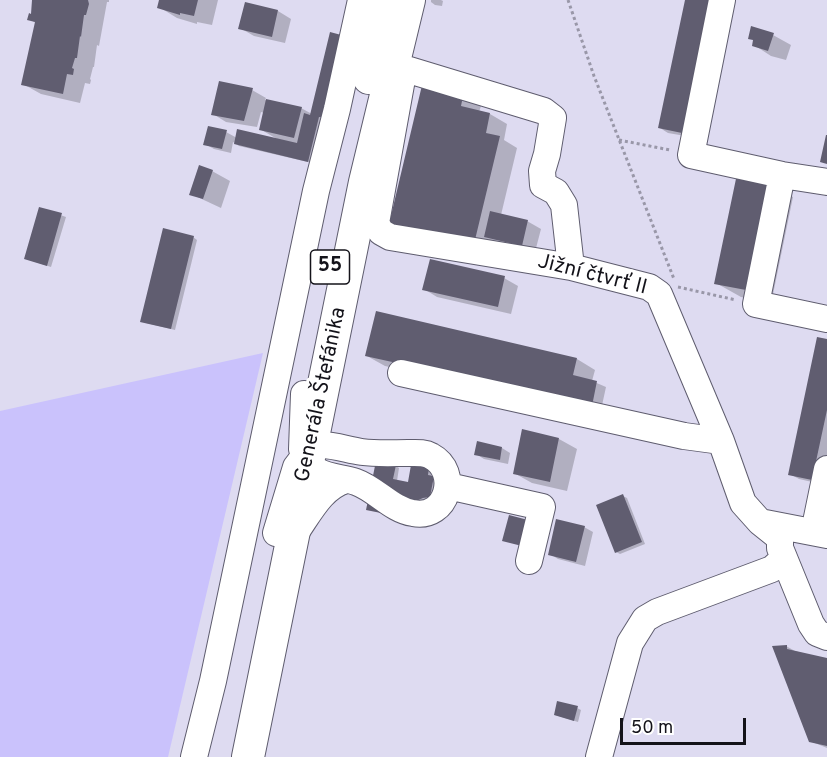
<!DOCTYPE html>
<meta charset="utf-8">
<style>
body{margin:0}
#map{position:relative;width:827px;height:757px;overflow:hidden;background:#dedbf1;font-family:Overpass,sans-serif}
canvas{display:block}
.scale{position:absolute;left:620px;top:718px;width:126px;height:27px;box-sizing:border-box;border:3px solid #14131a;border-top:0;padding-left:8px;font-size:18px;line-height:21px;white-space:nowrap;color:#14131a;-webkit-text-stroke:4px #fff;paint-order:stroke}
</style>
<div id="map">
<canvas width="827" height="757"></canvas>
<div class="scale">50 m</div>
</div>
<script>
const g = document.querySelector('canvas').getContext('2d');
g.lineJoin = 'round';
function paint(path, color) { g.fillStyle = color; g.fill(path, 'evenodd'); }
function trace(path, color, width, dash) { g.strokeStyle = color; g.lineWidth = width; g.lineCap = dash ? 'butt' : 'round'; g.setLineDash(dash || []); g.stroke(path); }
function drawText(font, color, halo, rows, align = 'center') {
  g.font = font + ' Overpass,sans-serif'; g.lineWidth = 6; g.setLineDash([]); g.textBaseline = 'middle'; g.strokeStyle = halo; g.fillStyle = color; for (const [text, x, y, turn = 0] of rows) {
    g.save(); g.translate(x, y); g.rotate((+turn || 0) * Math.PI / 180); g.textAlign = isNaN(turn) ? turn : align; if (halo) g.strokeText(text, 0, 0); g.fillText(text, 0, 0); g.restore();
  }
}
paint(new Path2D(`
 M263 353 168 757H0V411Z`), '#cac2fc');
paint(new Path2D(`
 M33 0H109V2H107L99 46 97 45 94 67H93L90 79 91 80 90 84 85 83 80 103 41 94 23 84 36 23 29 19 32 16Z
 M161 0H218L212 25 197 22V24L177 18 159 7Z
 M431 0H441L443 1 442 6 435 5 431 2Z
 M686 0H717L691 137 668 133 660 128Z
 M246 4 278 11 291 19 285 43 254 36 240 28Z
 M773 35 791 45 786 60 771 56 754 45Z
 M345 37 312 163 239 146 233 142 231 153 214 149 205 144 226 132 237 138 277 139 260 129 264 113 261 112 257 127 226 122 213 114 252 90 266 98 265 100 301 108 312 114Z
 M424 83 482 103 479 112 490 114 507 124 504 140 517 148 501 215 527 221 541 229 535 252 409 234Z
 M212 171 230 181 221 208 191 194Z
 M768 182 793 197 771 304 741 297 716 283Z
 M40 208 66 217 51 267 26 259Z
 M193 237 197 240 175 330 146 323Z
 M504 278 518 286 511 314 437 297 424 289Z
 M377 313 577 359 595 370 592 381 606 387 601 410H585L385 366 367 356Z
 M827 340V455L821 484 799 479 790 474Z
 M559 439 577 449 567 491 532 483 514 473Z
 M502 448 510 453 508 464 484 459 476 454Z
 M396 466 399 468 397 481 409 483 429 470 432 472 431 477 438 480 434 499 390 515 368 509Z
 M623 496 627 498 645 544 620 554 616 552Z
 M584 527 593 532 585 566 558 559 550 554Z
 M786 646 795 651 827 660V748L810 741 775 648Z
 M577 708 581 710 578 722 555 715Z`), '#0003');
paint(new Path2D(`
 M32 0H88L89 4 86 15H84L81 37 80 36 77 58H75L72 68 74 69 73 75 67 74 63 94 21 85 35 22 27 20 29 13 31 14Z
 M159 0H198L194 16 180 13V15L157 8Z
 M685 0H710L682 133 658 128Z
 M245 2 278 10 272 37 238 29Z
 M751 26 774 33 768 51 752 46 753 40 748 39Z
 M330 32 345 36 326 118 319 117 308 162 234 144 237 129 297 143 304 113 310 115Z
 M219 81 253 88 244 121 211 115Z
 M423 81 464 91 461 106 490 113 486 133 500 136 474 244 389 224Z
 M266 99 302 107 294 138 259 130Z
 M208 126 227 130 222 149 203 145Z
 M826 135H827V164L820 162Z
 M199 165 213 170 203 199 189 195Z
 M737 174 768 181 746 290 714 284Z
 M39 207 62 213 47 266 24 259Z
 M490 211 528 220 522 246 484 237Z
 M163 228 194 236 171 329 140 322Z
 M430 259 505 276 498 307 422 290Z
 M376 311 577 358 573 375 597 381 592 406 365 356Z
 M817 337 827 339V410L812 480 788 475Z
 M522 429 559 438 550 482 513 474Z
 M477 441 502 447 500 460 474 455Z
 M376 461 396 465 393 479 408 482 411 465 429 468 428 475 434 476 430 497 423 498 386 514 366 510Z
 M623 494 642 542 615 553 596 505Z
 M509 515 528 520 522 546 502 541Z
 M556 519 585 526 576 562 548 555Z
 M787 645V649L827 658V746L809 742 772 646Z
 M557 701 578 706 574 721 554 715Z`), '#605d70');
const minor = new Path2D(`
 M722 0 691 155 782 175 827 182
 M782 175 756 304 827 319
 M571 267 564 205 556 192 543 185 542 171 547 154 553 118 544 111 409 70 402 79 376 223 381 232 390 237 571 267 649 287 659 294 721 441
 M401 373 684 436 721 441 743 503 760 522 780 538V548L811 624 817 633 827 637
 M448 486 542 507 529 561
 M760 522 827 535
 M296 532C310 512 322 487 346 480
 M814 532 827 469
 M276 533 296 467C302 458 311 449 321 445 335 445 348 450 362 452 377 454 393 453 408 453 416 453 424 452 431 456 461 472 447 520 413 513 392 510 376 489 356 482 333 475 309 478 302 449L304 394
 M194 757 213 681 316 191 337 109 361 0
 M599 757 630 643 645 619 657 612 772 569 784 558`);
const major = new Path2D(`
 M369 78 386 0
 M248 757 365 182 409 0`);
trace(minor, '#5e5c6e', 28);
trace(major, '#5e5c6e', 34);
trace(new Path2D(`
 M568 0 594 76 674 279
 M619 140 670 150
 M678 287 736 300`), '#9997a8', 3, [3, 3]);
trace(minor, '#fff', 26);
trace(major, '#fff', 32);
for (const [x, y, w] of [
 [330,267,39]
]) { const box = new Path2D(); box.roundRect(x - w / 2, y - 17, w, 34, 4.5); g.fillStyle = '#fff'; g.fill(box); trace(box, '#14131a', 1.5); }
drawText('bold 20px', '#14131a', null, [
 ["55",330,267]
]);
drawText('21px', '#14131a', '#fff', [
 ["Jižní čtvrť II",592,276,14],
 ["Generála Štefánika",322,395,-78]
]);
</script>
